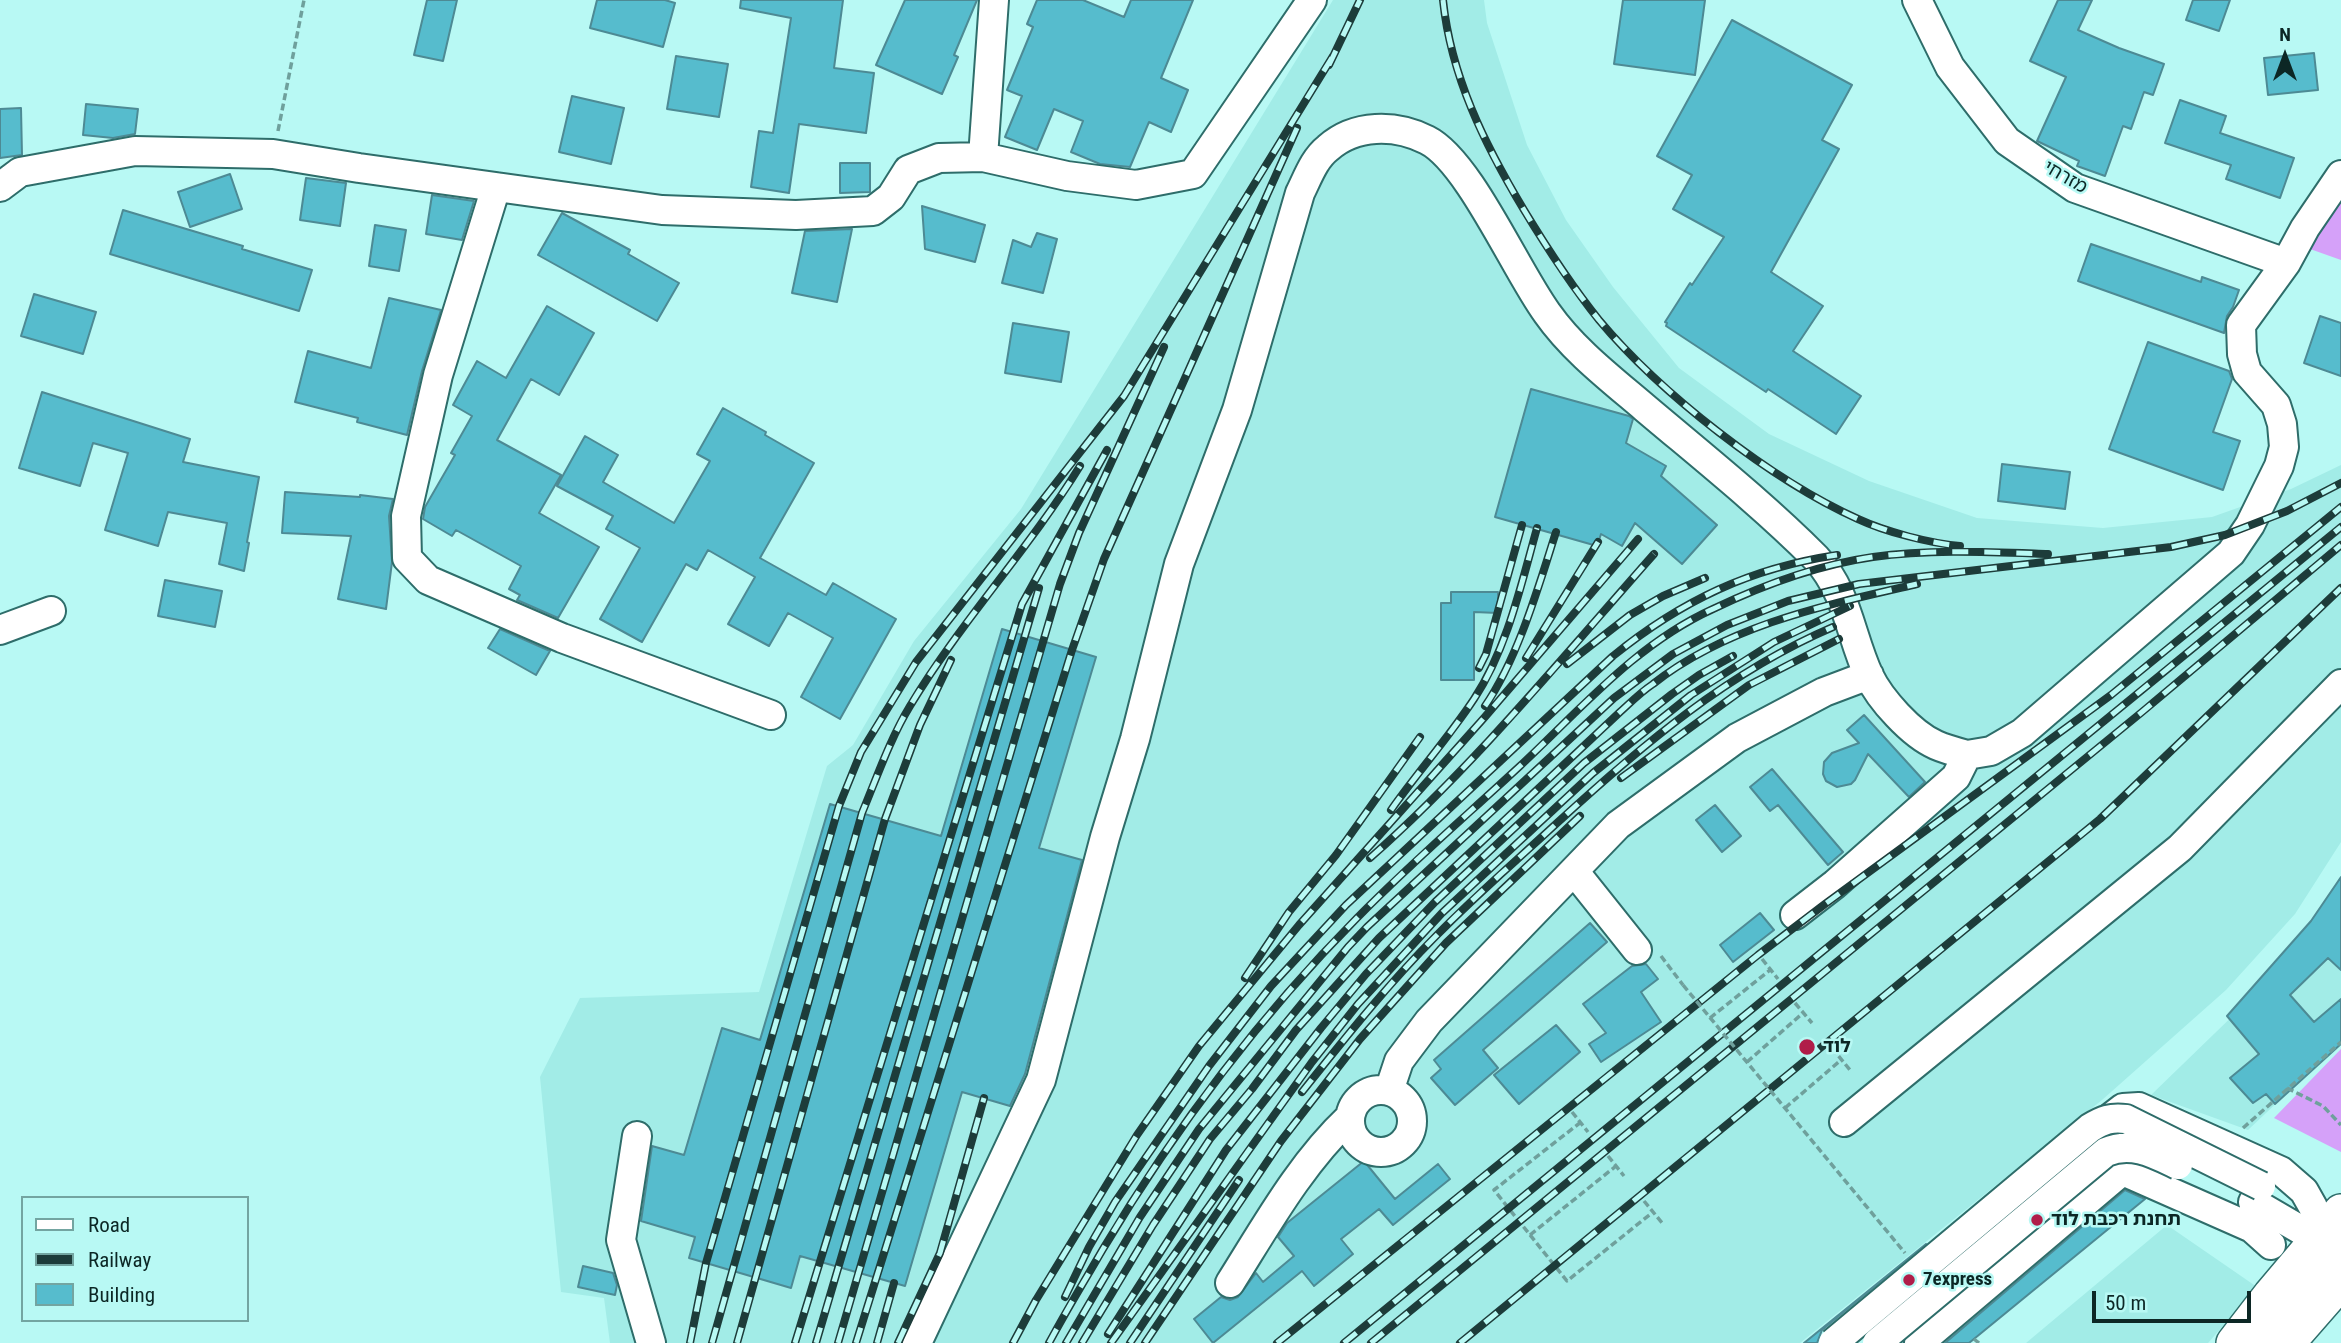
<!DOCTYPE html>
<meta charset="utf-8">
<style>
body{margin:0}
#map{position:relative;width:2341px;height:1343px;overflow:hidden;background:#b8f9f4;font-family:"Roboto Condensed",sans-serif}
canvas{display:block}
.legend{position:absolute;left:21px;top:1196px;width:228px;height:126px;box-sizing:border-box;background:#b8f9f4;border:2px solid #73a5a1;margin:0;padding:9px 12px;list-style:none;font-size:21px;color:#0c2725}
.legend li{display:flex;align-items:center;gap:14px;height:35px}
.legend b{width:35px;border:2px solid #73a5a1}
.north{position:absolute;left:2250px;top:21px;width:70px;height:70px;-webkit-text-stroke:5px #b8f9f4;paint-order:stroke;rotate:0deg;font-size:19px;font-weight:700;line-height:28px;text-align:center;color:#0c2725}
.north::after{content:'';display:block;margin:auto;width:24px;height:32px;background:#0c2725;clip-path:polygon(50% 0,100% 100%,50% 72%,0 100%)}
.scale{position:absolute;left:2092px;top:1291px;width:159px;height:32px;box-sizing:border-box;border:4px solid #0c2725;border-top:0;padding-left:9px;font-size:21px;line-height:24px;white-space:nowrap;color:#0c2725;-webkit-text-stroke:5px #b8f9f4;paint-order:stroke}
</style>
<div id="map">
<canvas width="2341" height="1343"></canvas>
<ul class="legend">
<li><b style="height:9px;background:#fff"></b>Road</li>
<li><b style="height:9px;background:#1d3c3a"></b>Railway</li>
<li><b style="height:19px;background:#56bccd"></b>Building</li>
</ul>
<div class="north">N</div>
<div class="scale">50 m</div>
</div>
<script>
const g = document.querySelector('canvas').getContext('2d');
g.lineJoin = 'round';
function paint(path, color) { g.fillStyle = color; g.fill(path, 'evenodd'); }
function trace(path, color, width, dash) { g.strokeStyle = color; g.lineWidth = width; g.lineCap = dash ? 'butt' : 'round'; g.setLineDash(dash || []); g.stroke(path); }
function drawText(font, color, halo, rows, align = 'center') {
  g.font = font + ' "Roboto Condensed","Noto Sans Hebrew",sans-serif'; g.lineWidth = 5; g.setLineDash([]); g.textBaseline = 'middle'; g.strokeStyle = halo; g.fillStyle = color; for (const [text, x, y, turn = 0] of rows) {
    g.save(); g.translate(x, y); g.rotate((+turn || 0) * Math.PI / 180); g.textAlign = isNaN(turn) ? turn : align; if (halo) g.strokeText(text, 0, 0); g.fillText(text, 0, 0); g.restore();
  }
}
paint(new Path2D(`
 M1333 0H1484L1487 23 1527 145 1566 220 1613 287 1679 368 1769 434 1869 481 1977 518 2103 528 2212 517 2291 489 2341 465V842L2295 914 2226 990 2102 1100 1800 1343H610L604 1298 561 1292 540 1077 580 998 759 992 827 766 853 745 914 641 1021 509Z
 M2341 911V1042L2248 1130 2151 1095Z
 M2167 1225 2257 1287 2208 1343H2026Z`), '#a2ece7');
paint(new Path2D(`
 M2341 175V260L2296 244Z
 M2341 1049V1152L2274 1118Z`), '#d5a1f9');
const building = new Path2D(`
 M427 0H457L443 61 414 55Z
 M597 0H665L675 3 663 47 590 28Z
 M741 0H843L834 68 874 73 866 133 799 124 789 193 751 187 759 131 773 133 791 18 740 8Z
 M905 0H977L954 55 958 57 942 94 876 65Z
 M1037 0H1083L1124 17 1131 0H1193L1161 78 1188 90 1171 132 1149 122 1130 167 1100 164 1071 152 1083 121 1054 109 1037 150 1005 137 1022 96 1007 90 1033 27 1027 24Z
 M1623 0H1705L1695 75 1614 64Z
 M2058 0H2092L2078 30 2119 48 2164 64 2153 95 2144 92 2131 129 2123 126 2105 176 2077 166 2079 161 2037 141 2066 77 2030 61Z
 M2193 0H2230L2219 31 2186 20Z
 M1732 20 1852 85 1822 140 1839 149 1771 272 1823 306 1793 351 1861 396 1836 434 1768 389 1766 392 1666 326 1667 323 1665 322 1690 283 1692 285 1724 237 1673 209 1692 175 1657 156Z
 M2314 53 2318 90 2268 95 2264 58Z
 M676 56 728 64 719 117 667 109Z
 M572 96 624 108 611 164 559 152Z
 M2180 100 2226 116 2220 133 2294 158 2280 198 2226 179 2231 165 2165 143Z
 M86 104 138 109 135 134 113 138 83 135Z
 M21 108 22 155 0 158V109Z
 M840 163H870V192L840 193Z
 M230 174 242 209 190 227 178 192Z
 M306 178 346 183 340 226 300 220Z
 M432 195 474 201 462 240 426 234Z
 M922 206 985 225 975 262 925 249Z
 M123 210 243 246 242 249 312 270 299 311 110 254Z
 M562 213 630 250 628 254 679 283 657 321 538 255Z
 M375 225 406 230 399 271 369 266Z
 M852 229 837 302 792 293 805 231Z
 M1037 233 1057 239 1043 293 1002 283 1013 240 1031 247Z
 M2091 244 2201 282 2202 277 2239 290 2233 307 2227 316 2224 333 2078 281Z
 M34 294 96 312 83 354 21 336Z
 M389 298 441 310 422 371 407 435 357 422 358 418 295 402 308 351 371 368Z
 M547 306 594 333 559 395 531 379 497 440 561 475 539 513 599 547 558 618 517 600 520 595 509 589 521 566 456 530 452 536 423 519 425 507 455 455 451 453 472 416 453 405 477 361 506 378Z
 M2320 316 2341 323V376L2304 363Z
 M1013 323 1069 332 1061 382 1005 373Z
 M2148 342 2229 371 2232 379 2213 432 2240 441 2223 490 2109 449Z
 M1531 389 1629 416 1633 419 1626 443 1666 466 1661 476 1717 525 1682 564 1635 523 1622 546 1601 534 1597 546 1495 517Z
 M42 392 190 439 183 462 259 477 247 542 249 543 244 571 219 564 227 523 168 512 158 546 105 530 128 453 93 443 80 486 19 468Z
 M723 408 766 432 765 435 814 463 760 558 826 595 833 583 896 619 840 719 801 697 833 638 788 613 769 646 728 624 755 577 708 550 697 570 686 564 642 642 600 619 640 548 606 529 613 516 557 486 585 436 618 455 603 482 674 523 710 461 697 454Z
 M2002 464 2070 472 2065 509 1998 501Z
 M285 492 360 497V495L393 499 389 516 392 562 386 609 338 599 351 536 282 533Z
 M165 580 222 591 215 627 158 616Z
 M1451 592H1498V613L1474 612V680H1441V603H1451Z
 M500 629 550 651 536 675 488 648Z
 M1002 629 1096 657 1039 848 1082 860 1025 1074 1010 1106 962 1092 905 1286 800 1256 791 1288 689 1258 695 1237 641 1221 652 1146 684 1155 722 1028 760 1040 830 804 941 836Z
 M1864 715 1925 782 1909 797 1868 754 1855 780 1851 784 1837 787 1826 781 1823 774 1824 762 1832 753 1859 743 1847 730Z
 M1772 769 1843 852 1828 865 1778 805 1770 811 1750 787Z
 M1715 805 1741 836 1722 852 1696 820Z
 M2341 877V970L2328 958 2290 995 2314 1022 2341 999V1044L2275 1104 2266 1094 2253 1103 2230 1078 2259 1054 2227 1016 2311 921Z
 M1760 913 1774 930 1733 962 1720 945Z
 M1590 923 1607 942 1483 1050 1498 1068 1455 1105 1431 1078 1441 1069 1434 1060Z
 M1646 964 1658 979 1641 992 1661 1022 1601 1062 1589 1044 1606 1033 1583 1004 1632 966Z
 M1556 1025 1580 1052 1519 1104 1494 1075Z
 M1364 1161 1395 1199 1438 1164 1450 1179 1393 1225 1379 1209 1341 1239 1353 1254 1314 1286 1302 1271 1213 1343 1194 1319 1221 1297 1230 1300 1238 1297 1256 1273 1263 1282 1294 1256 1278 1237 1287 1223Z
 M2125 1190 2145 1199 1969 1343H1945Z
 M1926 1244 1822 1330 1817 1343H1804Z
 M583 1266 613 1273 617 1285 615 1295 578 1287Z`);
paint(building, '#56bccd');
trace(building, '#4d8a94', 2);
const minor = new Path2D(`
 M1917 0 1950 67 2007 141 2075 188 2286 263
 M983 157 994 0
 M0 187 20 172 135 151 273 154 359 168 662 210 796 215 873 211 891 197 908 170 939 158 983 157 1067 176 1136 185 1193 174 1312 0
 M496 187 438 375 406 516 407 558 428 580 562 638 771 715
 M0 630 51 611
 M1574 871 1637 950
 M1795 915 1835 884 1956 777 1967 755 1991 751 2022 733 2231 553 2250 525 2279 466 2284 447 2282 424 2276 405 2247 372 2242 354 2241 325 2286 263 2305 228 2341 175
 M1350 1121a31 31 0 1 1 62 0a31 31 0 1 1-62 0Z
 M1389 1091 1399 1061 1429 1021 1618 825 1737 738 1824 692 1869 675
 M1844 1122 2180 848 2341 684
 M2101 1125 2123 1108 2139 1107 2281 1171 2304 1191 2313 1207
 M637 1136 621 1240 651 1343
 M2107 1164 2252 1228 2271 1245
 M2253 1202 2301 1230 2334 1252
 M1230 1283C1266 1226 1300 1164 1350 1117
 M2255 1341 2341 1242
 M917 1343 1041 1080 1105 837 1135 739 1179 564 1237 410 1300 193C1308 177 1314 159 1328 148 1355 124 1395 124 1427 140 1469 161 1516 271 1547 313 1573 350 1611 379 1645 408 1703 457 1762 504 1816 558 1848 593 1850 635 1869 676 1880 699 1911 734 1936 745 1945 749 1956 752 1967 755
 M1919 1343 2122 1171`);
const major = new Path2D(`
 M2234 1343 2271 1295 2341 1212
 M2287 1343 2341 1281`);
trace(minor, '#2e6d6a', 32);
trace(major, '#2e6d6a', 38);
trace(new Path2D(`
 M278 131 304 0
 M1661 956 1683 985
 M1762 959 1778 979
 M1795 1003 1812 1023
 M1710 1018 1770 970
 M1832 1048 1850 1070
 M1747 1062 1803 1013
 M2287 1088 2323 1106 2341 1125
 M1785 1108 1841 1060
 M1572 1112 1588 1132
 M1581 1122 1494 1190 1567 1281 1653 1212
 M2243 1128 2341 1042
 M1608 1156 1624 1176
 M1644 1201 1663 1224
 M1530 1235 1616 1166
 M1974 1339 1979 1343`), '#6fa09c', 3.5, [7, 3.5]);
trace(minor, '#fff', 28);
trace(major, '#fff', 35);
const rail = new Path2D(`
 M1443 0C1451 77 1485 145 1524 210 1547 248 1571 285 1599 320 1660 393 1771 480 1858 519 1886 532 1929 543 1960 546
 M1329 65 1360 0
 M1526 658 1598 542
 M1567 664 1630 615 1663 596 1705 578
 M1479 668 1486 654 1522 525
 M1485 706C1518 658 1538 588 1556 532
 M1621 778 1749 685 1839 639
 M1391 810C1417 773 1449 737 1474 699 1507 649 1521 585 1537 528
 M1370 858C1474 766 1562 658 1654 554
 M1245 978 1289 912 1336 855 1420 737
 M1302 1092C1345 1038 1388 984 1437 935 1475 896 1517 860 1557 823 1641 746 1728 672 1833 627
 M1065 1297 1089 1247 1115 1202 1209 1066 1271 986 1346 905 1613 656C1681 601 1750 568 1837 555
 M1108 1334 1226 1150 1321 1028 1366 974 1435 902 1584 763 1672 694 1699 675 1733 656
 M690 1343 706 1263 839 806 861 752 916 662 1124 396 1333 56
 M712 1343 862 813C877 777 890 739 910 706 961 621 1029 549 1080 466
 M737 1343 885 819 920 725 951 660
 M795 1343 1022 604 1107 450
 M816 1343 1039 588
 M838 1343 1060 584 1079 533 1164 347
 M856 1343 1072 650 1104 559 1297 128
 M877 1343 894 1283
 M898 1343 940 1253 984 1098
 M1013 1343 1036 1300 1137 1135 1199 1046 1299 925 1484 718 1638 539
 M1049 1343C1066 1311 1085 1280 1103 1249 1174 1130 1259 1017 1357 918 1409 865 1466 816 1520 766 1581 709 1636 644 1713 609 1763 585 1817 565 1873 557 1930 549 1990 552 2048 554
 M1066 1343 1140 1217 1199 1129 1348 947 1367 927 1614 698 1673 654 1727 625 1788 601 1859 584 2171 547 2225 535 2287 511 2341 483
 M1082 1343 1153 1225 1210 1139 1252 1089 1296 1030 1379 938 1620 712C1631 702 1641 692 1653 684 1728 625 1826 605 1917 584
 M1111 1343 1312 1062 1358 1004 1442 913 1593 773 1691 695 1774 642 1850 606
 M1130 1343 1239 1180
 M1145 1343 1281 1141 1360 1039 1446 943 1580 816
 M1277 1343 1758 955 1825 904 2111 695 2341 507
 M1344 1343 2341 527
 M1371 1343 2142 712 2341 545
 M1460 1343 2100 819 2341 588`);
trace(rail, '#1d3c3a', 8);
trace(rail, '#b8f9f4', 5, [16]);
const minorBridge = new Path2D(`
 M1833 1343 2090 1128C2103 1120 2111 1117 2126 1119L2261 1186
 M1877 1343 2106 1152C2132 1141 2155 1154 2178 1165`);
trace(minorBridge, '#2e6d6a', 32, []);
trace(new Path2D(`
 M1683 985 1905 1253`), '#6fa09c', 3.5, [7, 3.5]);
trace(minorBridge, '#fff', 28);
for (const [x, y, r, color] of [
 [1807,1047,9,"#b01d49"],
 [2037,1220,7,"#b01d49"],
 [1909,1280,7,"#b01d49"]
]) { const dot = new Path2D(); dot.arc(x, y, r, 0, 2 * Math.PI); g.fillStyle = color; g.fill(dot); trace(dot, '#b8f9f4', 2.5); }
drawText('19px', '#0c2725', '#b8f9f4', [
 ["מזרחי",2065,178,30]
]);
drawText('bold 19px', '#0c2725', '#b8f9f4', [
 ["לוד",1823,1047],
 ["תחנת רכבת לוד",2051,1220],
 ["7express",1923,1280]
], 'left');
</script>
